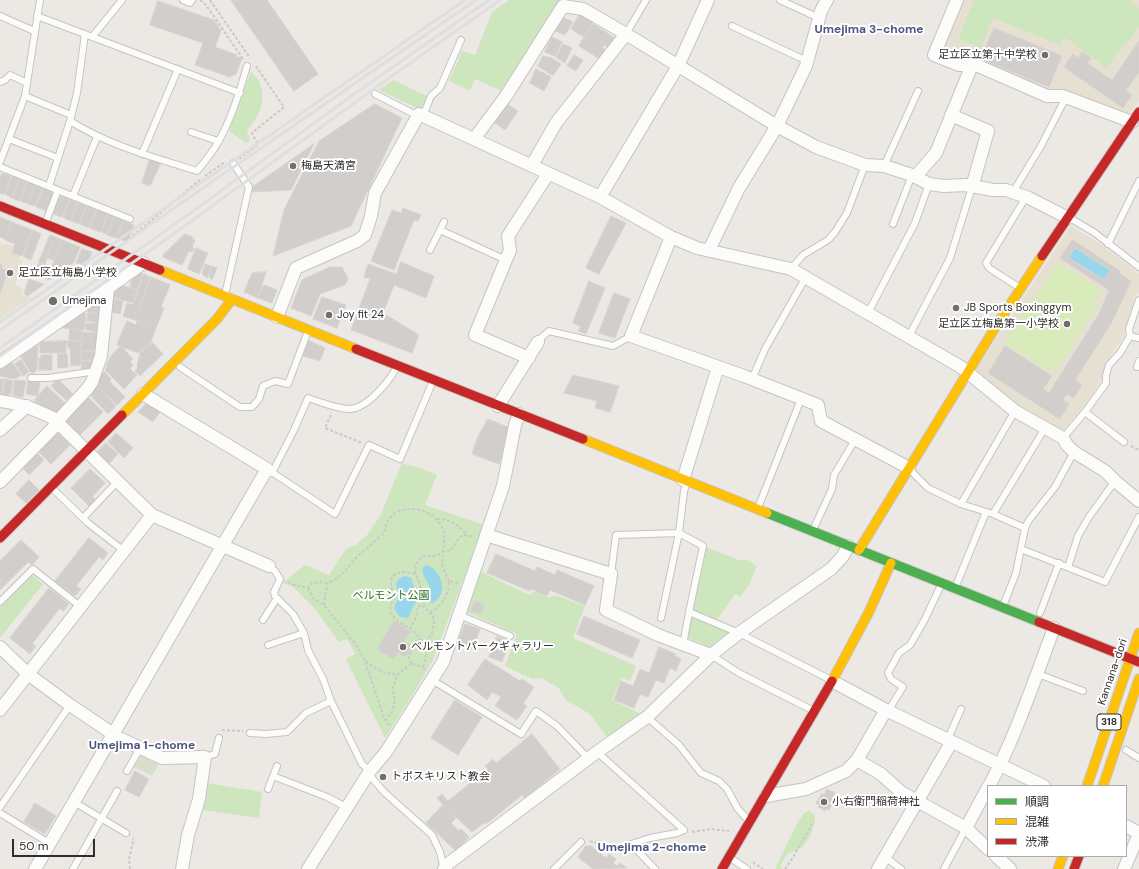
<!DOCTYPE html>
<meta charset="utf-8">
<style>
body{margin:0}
#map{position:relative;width:1139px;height:869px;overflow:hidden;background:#ece8e4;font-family:"DM Sans","Noto Sans JP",sans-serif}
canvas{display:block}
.legend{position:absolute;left:987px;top:785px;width:140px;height:72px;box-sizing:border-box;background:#fff;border:1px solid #ababab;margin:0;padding:5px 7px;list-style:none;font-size:12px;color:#2e2e2e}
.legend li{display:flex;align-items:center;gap:8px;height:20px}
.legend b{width:20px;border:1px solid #ababab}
.scale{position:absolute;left:12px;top:839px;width:83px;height:18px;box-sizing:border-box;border:2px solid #2e2e2e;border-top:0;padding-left:5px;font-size:12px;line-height:14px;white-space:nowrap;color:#2e2e2e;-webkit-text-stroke:3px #fff;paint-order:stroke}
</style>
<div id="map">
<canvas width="1139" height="869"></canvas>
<ul class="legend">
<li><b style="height:5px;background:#4caf50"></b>順調</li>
<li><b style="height:5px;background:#ffc107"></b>混雑</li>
<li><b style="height:5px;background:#c62828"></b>渋滞</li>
</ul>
<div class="scale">50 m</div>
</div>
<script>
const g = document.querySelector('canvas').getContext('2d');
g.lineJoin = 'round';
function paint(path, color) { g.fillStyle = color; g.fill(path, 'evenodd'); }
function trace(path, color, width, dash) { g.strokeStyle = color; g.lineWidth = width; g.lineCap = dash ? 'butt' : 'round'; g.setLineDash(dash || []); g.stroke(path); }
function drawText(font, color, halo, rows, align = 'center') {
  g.font = font + ' "DM Sans","Noto Sans JP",sans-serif'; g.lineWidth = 4; g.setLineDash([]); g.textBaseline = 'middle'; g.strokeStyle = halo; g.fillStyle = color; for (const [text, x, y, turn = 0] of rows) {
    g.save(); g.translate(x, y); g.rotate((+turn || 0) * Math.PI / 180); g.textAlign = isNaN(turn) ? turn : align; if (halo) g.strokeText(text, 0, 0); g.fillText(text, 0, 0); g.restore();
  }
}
paint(new Path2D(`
 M961 0H1139V100L1128 116 1048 91 961 59 942 51Z
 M1071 226 1104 246 1139 274V292L1135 297 1124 336 1110 357 1102 378 1091 397 1062 432 1012 406 977 376 976 369Z
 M0 243 14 246 12 253 20 256V260L23 261 15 285 22 289 21 295 31 298 0 319Z`), '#e6e0d3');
paint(new Path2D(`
 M509 0H560L502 91 475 79 470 91 449 81 462 51 475 55 492 12Z
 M974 0H1129L1139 8V27L1126 45 1124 43 1107 68 1064 37 1060 45 993 18 981 48 958 39Z
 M251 71C253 74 257 77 259 81 267 98 260 118 247 130L250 140 246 143 229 131Z
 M393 80 427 96 423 106 419 109 379 90Z
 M402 463 414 467V466L437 475 425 505 484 525 433 660 423 678 385 738 346 659 355 654 347 639 339 642 316 610 293 587 283 583 284 580H286L305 565 329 575 346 549 356 545 368 534 380 516Z
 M706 547 739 560H747L757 566 749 585 740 597 735 594 714 624 729 632 710 647 686 637Z
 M479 571 529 595 535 591 549 598 555 595 585 606 573 638 636 666 630 681 622 678 612 700 641 714 608 738 590 714 566 700 559 688 541 678 532 679 505 666 517 634 464 611Z
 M32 575 43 584 1 637 0 636V607Z
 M206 783 262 792 259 818 202 810Z
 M810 811 815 816C815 826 809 841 801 848 798 851 793 851 789 853 785 856 783 862 780 866L783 869H776V867L799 820 805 812Z`), '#cee6be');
paint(new Path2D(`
 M141 755 159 764 152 776 134 767Z`), '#d8e0cc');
paint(new Path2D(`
 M1059 262 1102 290 1094 302 1098 305 1057 369 1049 371 1004 343Z`), '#d9eabb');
paint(new Path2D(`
 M1075 248 1110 270 1104 280 1069 258Z
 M428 565C442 572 449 594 433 603 428 603 423 600 419 601 412 603 412 613 408 618L400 617C388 603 400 605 398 593 397 589 396 586 396 583 400 577 404 574 411 578L416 592 420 594 428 593 430 590C429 582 423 577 422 570L424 566Z`), '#99d6ec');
const building = new Path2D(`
 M231 0H267L318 74 294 91Z
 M158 1 214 20 221 31 215 47 237 55 236 57 242 58 236 74 230 77 195 65 203 43 150 25Z
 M581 12 594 20 584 37 571 29Z
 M562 17 573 22 565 35 555 31Z
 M593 24 615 38 609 48 604 45 602 47 607 51 601 60 579 46Z
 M994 28 1062 56 1049 87 981 59Z
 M552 37 562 42 555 56 545 52Z
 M1139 41V72L1126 90 1132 95 1123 108 1064 67 1073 54 1078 58 1082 52 1091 58 1087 63 1112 80Z
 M563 44 572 48 565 63 556 57Z
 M574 55 583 60 576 71 567 66Z
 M543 56 552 58 561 64 553 76 538 66Z
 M536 69 551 77 544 91 530 83Z
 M506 103 518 111 505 130 494 122Z
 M375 104 402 118 351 226 273 256 284 210 319 141Z
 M314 144 291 190 253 192 251 188Z
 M150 159 161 163 150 186 142 183Z
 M2 173 11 176 4 194 0 193V179Z
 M13 175 20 178 12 198 5 194Z
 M20 179 27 182 19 201 12 198Z
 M28 181 35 184 28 203 20 201Z
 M35 185 43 187 35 206 28 204Z
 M44 187 55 191 47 211 36 207Z
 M61 196 69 199 62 217 53 214Z
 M70 200 77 203 70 221 63 217Z
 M78 203 86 206 79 224 71 221Z
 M87 206 96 210 89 228 80 224Z
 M403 208 421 215 418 221 414 220 394 270 371 261 392 210 401 213Z
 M98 209 108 213 100 232 90 228Z
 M109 213 114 215 107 234 101 232Z
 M115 215 124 218 116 238 107 235Z
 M611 216 626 223 599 274 586 268Z
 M0 217 12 222 5 239 0 237Z
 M124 221 134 225 127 242 117 238Z
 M12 222 32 230 22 256 12 253 15 244 5 240Z
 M33 230 41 234 31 260 23 256Z
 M185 234 193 237 192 239 195 240 192 247 194 248 192 252 189 251 182 265 163 257V255Z
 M50 235 55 237 45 264 39 262Z
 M55 237 62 240 54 260 47 258Z
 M62 240 80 247 74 262 59 273 55 271 56 269 52 267Z
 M1073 240 1120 271 1119 273 1131 281 1112 322 1075 380 1082 385 1074 398 1067 394 1063 400 1069 404 1060 419 988 373 1005 346 1052 376 1043 389 1049 393 1099 314 1109 290 1060 258ZM1075 248 1110 270 1104 280 1069 258Z
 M196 248 208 253 199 274 188 269Z
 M82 249 92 252 86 266 76 263Z
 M401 262 434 276 426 298 394 285 383 313 419 335 412 353 351 330 370 279 364 277 368 264 396 274Z
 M39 263 54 269 50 280 35 274Z
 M0 264 2 265 1 268 8 271 0 293Z
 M205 264 211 266 207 278 202 274Z
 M211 266 217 268 212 280 209 277Z
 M330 267H342L348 279 345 285 320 294 311 316 291 308 302 280Z
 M135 271 143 274 137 290 130 287Z
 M266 272 258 298 244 292 252 273Z
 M144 274 150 277 135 320 123 316 127 303 133 305Z
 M151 277 170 285 161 307 164 308 156 328 135 320Z
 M29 279 44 284 28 296 24 294Z
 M589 281 605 288 586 334 578 331 581 327 573 323Z
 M117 284 137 290 133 303 113 297Z
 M264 285 277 290 272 303 258 298Z
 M614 293 630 299 615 338 599 333Z
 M322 297 346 305 337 328 313 319Z
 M112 298 123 301 120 314 108 311Z
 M95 303 102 304 100 314 88 312V308Z
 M80 313 86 314 84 330 63 328 62 325Z
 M88 313 100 315 99 323 87 321Z
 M127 321 136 325 137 321 156 328 150 343 138 353 117 345Z
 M86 323 98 324 97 332 86 330Z
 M70 329 82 331V341L69 340Z
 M83 332 97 333 96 350 81 351Z
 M308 340 325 348 320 361 303 356Z
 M66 341V353H40V342Z
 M67 341H81V365L71 366 70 348 68 347Z
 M152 342 163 354 140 376 135 371 138 367 137 366 140 353Z
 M38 345 37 370 32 374 20 356Z
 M121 346 133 359 130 362 133 365 130 369 137 375 124 389 105 370 110 357Z
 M96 351 95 360H82L81 352Z
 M58 354H67L68 367 58 368Z
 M41 355H52V370H39V358H41Z
 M21 360 29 372 23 376 15 364Z
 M81 361H95L91 368 82 369Z
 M12 362 21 375 14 379 0 376V370Z
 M105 372 111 379 110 382 125 397 117 405 96 385 100 375Z
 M573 375 619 386 610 412 595 408 597 401 564 393Z
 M0 379H4L1 396H0Z
 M5 379 13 381 11 394H9L8 395H3Z
 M58 379 73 394 66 400 51 386Z
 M15 380 26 381 23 397 13 395Z
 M34 380 40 381 38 396 26 394 28 381 34 382Z
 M96 385 116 406 108 414 88 393Z
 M47 386 67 405 60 413 55 414 34 401Z
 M88 397 103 412 80 435 65 420Z
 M147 403 160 412 153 422 138 412Z
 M488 419 510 428 505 447 478 437Z
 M57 432 70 445 51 464 39 452Z
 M116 433 133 448 124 458 108 442Z
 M478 437 505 447 499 464 472 454Z
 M106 443 118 454 108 465 96 453Z
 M36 452 44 460 29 475 21 466Z
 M90 469 105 483 92 497 96 500 89 506 71 488Z
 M29 480 39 490 26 503 16 494Z
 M89 538 108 553 103 560 99 557 76 586 81 589 75 596 55 581Z
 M21 540 39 557 32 565 28 562 0 590V561Z
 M496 554 535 571 537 567 555 575 557 570 594 586 585 605 550 590 547 596 531 589 530 591 487 573Z
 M49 588 69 604 63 611 60 608 32 644 36 646 30 654 10 638Z
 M475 601 484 605 481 614 471 610Z
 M584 616 640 640 632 658 577 634Z
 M394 621 410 631 404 641 413 646 405 657 398 652 393 659 377 649Z
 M465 624 480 629 472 649 457 644Z
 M497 636 510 642 502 662 489 657Z
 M659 647 676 654 675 656 681 659 676 671 670 668 664 683 656 680 648 697 640 694 634 708 614 700 621 681 633 686 640 669 649 673Z
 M485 659 520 681 522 679 534 687 523 704 527 706 517 720 495 706 501 697 492 692 487 700 468 685Z
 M455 700 482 717 458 755 431 738Z
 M532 734 560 769 525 798 522 795 486 824 485 822 472 832 444 806 437 798 442 794 448 801 488 769 485 766 493 759 496 763Z
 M135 771 149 779 139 797 125 790Z
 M827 789 835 793 832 799 835 800 829 810 826 809 825 811 818 807 820 805 816 803 822 793 824 795Z
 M35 803 56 816 45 834 24 822Z
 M443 805 456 818 451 823 459 831 461 829 469 837 456 851 426 823Z
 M586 846H591L606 858 609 854 616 859 613 863 617 866 620 863 627 868 593 869 578 857Z`);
paint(building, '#d1cecb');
trace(building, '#d7d4d0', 1);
const lane = new Path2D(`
 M183 0 190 3 192 0
 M780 0 819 18
 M0 16 34 31
 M37 16 240 93
 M732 26 807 61
 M626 34 646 0
 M92 37 122 0
 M0 82 5 80 10 75 27 83
 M375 94 418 116
 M25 96 71 115
 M423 116 431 96 440 88 461 40
 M70 121C110 146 153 157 197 171 203 164 209 156 214 149 230 124 239 94 247 66
 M191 132 218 141
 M9 139 58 158
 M142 154 178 69
 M0 162 25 96 40 0
 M884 166 918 91
 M0 167 130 219
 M49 186 70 121 77 93 85 34
 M1013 192 1041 146 1066 97
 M73 196 97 137
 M1070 218 1095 233 1139 267
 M45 224 58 190
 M893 224 912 175
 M440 230 506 260
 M1108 244 1139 181
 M430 250 444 222
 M791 269 803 255 828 240 835 232 847 213 865 165
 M1020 288 989 268 986 263 1026 197
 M225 295 249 187 233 163
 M868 313 915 223 929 184
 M909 336 950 258 972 187
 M1130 336 1139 338
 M538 342 543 336 549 331 613 346 631 336
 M180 367 240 407H252L259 399 263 386 275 381 288 384 308 331
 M1137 367 1139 361
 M31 378H48L97 371
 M752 379 765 349 806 277
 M1085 412 1124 442
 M1063 438 1085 412 1106 383V375L1109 365 1120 353 1130 336 1129 329 1139 300
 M267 469 335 514 369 445 400 459 433 381
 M910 470 928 488 961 504 993 514 1025 528
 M272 473 294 430 308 398C321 402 336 409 350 409 368 408 389 381 397 367
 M52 488 88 523 124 551
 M961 504 1015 411
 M758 508 801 399
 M993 514 1045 428
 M83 518 118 481
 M813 530 832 489 834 475 855 440
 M1021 549 1105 582 1139 517
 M269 566 275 571 280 579 274 592 275 596 293 614 304 633 308 650 323 679 331 701 362 764 370 771 372 778 384 792 432 835 440 852 444 869
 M1068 567 1078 536 1089 517 1115 481
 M611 574 616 535 679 533 703 546 689 612 739 633 831 680
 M955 588 986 512
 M0 602 33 569 81 607
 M1003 606 1016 573 1025 528 1029 520 1055 487 1074 452
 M1040 613 1059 563
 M459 615 510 636
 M661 618 679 533 684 491 687 482
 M263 620 277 598
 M268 645 304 633
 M683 645 689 612
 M711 655 739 673 814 711
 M1038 674 1083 691
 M432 680 521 734 536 711 557 726 588 758
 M888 711 903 687 891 679 888 673 899 653 910 645 924 621 941 585
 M647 717 679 745 701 773 719 781 727 789 738 809 749 821
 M250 733 266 734 287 732 306 713 331 701
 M947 741 961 709
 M1126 750 1139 758
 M597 752 684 830 677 833 650 838 631 844 655 869
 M205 757 215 754 219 738
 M127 771 140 748
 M273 776 327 797 348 808
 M268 789 277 766
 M74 802 126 833
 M0 807 70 705
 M0 813 49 843
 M885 857 901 869
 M730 858 747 869
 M73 869 117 791
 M554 869 581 842
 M944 869 966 828`);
const street = new Path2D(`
 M957 0 934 55 959 65H976L1047 96H1063L1132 122
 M951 115 988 131 972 187
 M474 139 506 96 563 6 583 9 626 34 777 126 816 147 865 165 884 166 912 175 929 184 944 186 966 185 993 190H1006L1029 198 1068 218
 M532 165 556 123 626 34
 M915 177 936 153 972 65
 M600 197 678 66 708 0
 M671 237 631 336 744 376 818 405 821 421 909 468
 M709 250 739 188 777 126 806 66 821 11 827 0
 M277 317 296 268 357 241 365 235 371 216 375 193 419 114 600 197 671 237 697 248 791 269 961 367 1015 411 1063 438 1067 445 1074 452 1105 471 1115 481 1139 501
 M529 358 475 335 510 250 508 236 548 174
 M0 362 108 288
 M0 401C22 404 34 409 53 418L152 515 269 566
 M498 406 538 342
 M0 430 27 406
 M683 480 718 367
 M0 482 53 428 62 416 87 389 92 382 101 356 108 288 143 263
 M486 535 611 574 606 610 658 635 711 655
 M0 647 28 674 70 705 119 738 162 758 205 757 199 799 188 835 182 869
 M832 681 888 711 1044 786
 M0 710 152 515
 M857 760 881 774 901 792 966 828 988 849
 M989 786C1016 736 1034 681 1054 628
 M766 796 806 789 846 771 857 760 886 710
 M1126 826 1139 833
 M966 828 988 787
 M996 856 1010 869
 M35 869 267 469 143 394
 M308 869 370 771 386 752 443 662 503 486 515 425 519 414
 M444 869 449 863 597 752 647 717 711 655 739 633 831 569 843 556 848 546
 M878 869 951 743
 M1124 869 1139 834`);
const fast = new Path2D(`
 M767 513 1039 622`);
const slow = new Path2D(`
 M160 270 356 349
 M122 415 217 319 232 299
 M583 439 767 513
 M859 550 998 323 1042 256
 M832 681 869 612 891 563
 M1087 786 1139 633
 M1103 786 1139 679
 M1058 869 1063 856`);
const jam = new Path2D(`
 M0 206 160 270
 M1042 256 1139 112
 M356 349 583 439
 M0 538 122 415
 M1039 622 1139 662
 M722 869 832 681
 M1074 869 1079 856`);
trace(lane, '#c5c4c5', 8);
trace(street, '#c5c4c5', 14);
trace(fast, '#c5c4c5', 11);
trace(slow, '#c5c4c5', 11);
trace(jam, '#c5c4c5', 11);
trace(new Path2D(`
 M200 0 206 5 243 59
 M210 0 250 58
 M239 159 258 145 252 133 284 107 255 65
 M205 176 225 162
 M124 241 140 230 202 178
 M331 415 325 428 362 443
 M1131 446 1139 450
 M437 519C449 519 458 524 466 534
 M415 574C404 571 389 570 391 587 392 590 394 593 394 596 393 604 387 607 393 616 398 623 407 626 413 631 419 636 419 639 426 644
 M449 581 442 566 443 551C461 553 451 529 474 537
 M288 582 294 585 308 588 312 583 319 582 327 583 336 579 343 573 358 556 383 534C386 529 385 524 389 519 402 502 433 508 442 527 446 534 444 543 443 551L437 556H425L420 559 416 564 415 571 422 591 424 607 433 616 434 622 432 633 426 644V655L423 668 425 670
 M308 588 313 598 324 605 356 645 365 661 384 718 390 726
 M324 605 327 583
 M430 613C444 603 448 597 449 581L458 583
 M410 629 416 617 418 606 424 605
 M366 661C375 669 385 675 398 674
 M412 663 409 660V655L419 639
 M385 721 393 710 395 700 392 689 398 674 412 663 423 668
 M222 730 243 731
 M692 832 711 829 729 831
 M590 841 595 843 599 841 616 849 624 846
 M753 862 763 869
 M130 869 129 859 133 842V838
 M785 869 792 859 814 821`), '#c9c9c8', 2, [3, 2]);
trace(lane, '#fcfcfb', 6);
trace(street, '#fcfcfb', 12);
trace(fast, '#4caf50', 9);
trace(slow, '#ffc107', 9);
trace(jam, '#c62828', 9);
trace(new Path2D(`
 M0 322 465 0
 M0 330 187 199 476 0
 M0 348 196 209 350 97 489 0
 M0 356 179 230 389 78 500 0`), '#dfdfe1', 3);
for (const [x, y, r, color] of [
 [1045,55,4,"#706f6e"],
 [293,166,4,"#706f6e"],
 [10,273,4,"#706f6e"],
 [53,301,5,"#706f6e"],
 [956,308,4,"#706f6e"],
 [329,315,4,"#706f6e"],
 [1067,324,4,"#706f6e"],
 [403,647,4,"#706f6e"],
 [383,777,4,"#706f6e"],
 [824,802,4,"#706f6e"]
]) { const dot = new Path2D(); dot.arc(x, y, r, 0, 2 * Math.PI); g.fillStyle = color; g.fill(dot); trace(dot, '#fff', 1.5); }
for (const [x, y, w] of [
 [1109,722,24]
]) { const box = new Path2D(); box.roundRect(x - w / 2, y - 8, w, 16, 3); g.fillStyle = '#fff'; g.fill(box); trace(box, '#2e2e2e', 1); }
drawText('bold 10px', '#2e2e2e', null, [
 ["318",1109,722]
]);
drawText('11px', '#2e2e2e', '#fff', [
 ["足立区立第十中学校",1037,55,"right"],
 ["梅島天満宮",301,166],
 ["足立区立梅島小学校",18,273],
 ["Umejima",62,301],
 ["JB Sports Boxinggym",964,308],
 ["Joy fit 24",337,315],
 ["足立区立梅島第一小学校",1059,324,"right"],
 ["ベルモントパークギャラリー",411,647],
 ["トポスキリスト教会",391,777],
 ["小右衛門稲荷神社",832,802]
], 'left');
drawText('11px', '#2c6e1b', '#fff', [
 ["ベルモント公園",391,596]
]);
drawText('11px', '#2e2e2e', '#fff', [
 ["Kannana-dori",1113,672,-71]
]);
drawText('bold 12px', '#4d5680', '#fff', [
 ["Umejima 3-chome",869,30],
 ["Umejima 1-chome",142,746],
 ["Umejima 2-chome",652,848]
]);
</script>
